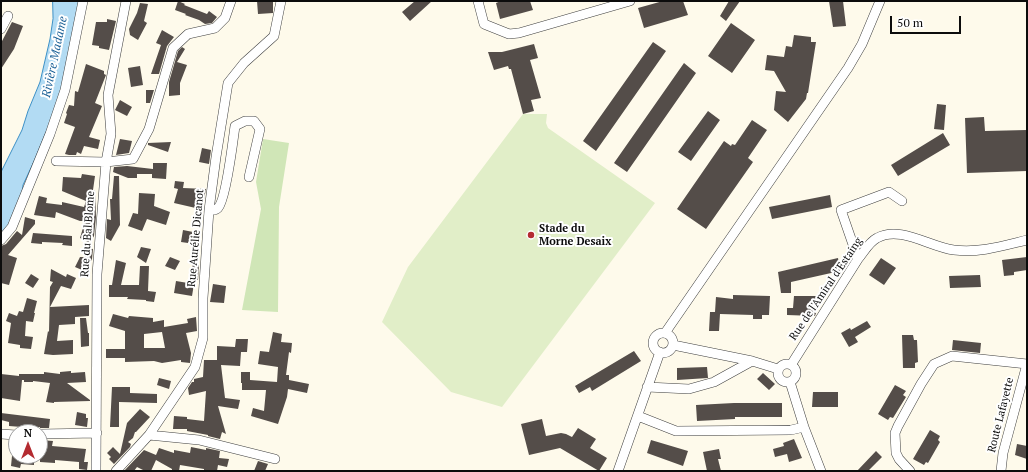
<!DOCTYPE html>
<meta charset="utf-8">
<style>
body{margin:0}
#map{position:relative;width:1028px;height:472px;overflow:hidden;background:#fefaeb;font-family:"PT Serif",serif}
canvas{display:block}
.frame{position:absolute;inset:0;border:2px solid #0c0c0c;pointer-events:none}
.north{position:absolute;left:8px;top:424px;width:40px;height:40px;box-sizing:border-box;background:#fff;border:1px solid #9e9e9e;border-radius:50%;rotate:0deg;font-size:11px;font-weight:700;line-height:16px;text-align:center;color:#0c0c0c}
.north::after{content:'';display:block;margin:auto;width:14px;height:18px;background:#b42b31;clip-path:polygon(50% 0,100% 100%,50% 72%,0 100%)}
.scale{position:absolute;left:890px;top:16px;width:71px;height:18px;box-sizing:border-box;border:2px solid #0c0c0c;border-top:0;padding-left:5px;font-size:12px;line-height:14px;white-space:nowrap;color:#0c0c0c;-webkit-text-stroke:3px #fff;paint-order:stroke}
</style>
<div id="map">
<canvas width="1028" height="472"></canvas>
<div class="frame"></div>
<div class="north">N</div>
<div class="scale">50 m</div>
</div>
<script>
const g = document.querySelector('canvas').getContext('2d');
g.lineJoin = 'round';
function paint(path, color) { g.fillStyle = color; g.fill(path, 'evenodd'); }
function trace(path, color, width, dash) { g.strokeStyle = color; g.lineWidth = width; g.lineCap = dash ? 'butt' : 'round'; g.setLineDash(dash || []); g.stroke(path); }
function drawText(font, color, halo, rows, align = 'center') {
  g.font = font + ' "PT Serif",serif'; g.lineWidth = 4; g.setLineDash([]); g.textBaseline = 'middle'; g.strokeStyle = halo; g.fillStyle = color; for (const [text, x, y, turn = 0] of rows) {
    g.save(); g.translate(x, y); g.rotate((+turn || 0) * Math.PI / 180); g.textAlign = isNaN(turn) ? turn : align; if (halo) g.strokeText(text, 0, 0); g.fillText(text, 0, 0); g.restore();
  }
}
paint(new Path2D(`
 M263 139 289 143 279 207 278 312 242 310 261 209 256 182Z`), '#d0e6b7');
paint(new Path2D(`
 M523 114H547L546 123 548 128 655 203 502 407 451 392 382 322 408 267Z`), '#e1eec8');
const water = new Path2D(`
 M53 1H79L63 91 35 159 23 185 22 193 12 223 1 237V172L22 130 28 111 40 82 50 39 53 19Z`);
paint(water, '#b2dbf3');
trace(water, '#3d90c6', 1);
paint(new Path2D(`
 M178 1 185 4 184 5 207 14 209 11 217 17 212 23 205 24 199 20 185 15 186 14 175 10Z
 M257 1H273V13L258 14Z
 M415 1H432L410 21 402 12Z
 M501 1H530L533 10 500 19 496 3Z
 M663 1H683L688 15 644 28 638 8Z
 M729 1H740L726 21 720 16Z
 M829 1H843L846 26 833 27Z
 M140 3 148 4 144 21 147 23 138 40 130 35 129 29 137 13Z
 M107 19 116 21 109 50 99 48V46L92 45 96 22H107Z
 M12 22 23 26 14 49 1 69V43Z
 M731 23 755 40 732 73 708 56Z
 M162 30 174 37 167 46 159 74H151L161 45 156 43Z
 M794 35 811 37V42H816L808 93H807L806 99 788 122 774 110 776 91 786 92 774 71 765 70 767 55 784 57 786 46 792 47Z
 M653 42 666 51 596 151 583 141Z
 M534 44 538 58 530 60 541 98 531 100 534 111 523 114 511 69H509L508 66 494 70 488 52H502Z
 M182 47 185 49 177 62 187 65 180 83V95L169 96V82L178 51Z
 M684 63 696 73 627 172 614 163Z
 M86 64 104 71V74L106 75 95 103 102 106 89 137 100 140 98 149 84 146 81 154 77 152 76 155H69L65 154 75 127 64 123 67 114 66 113 69 105 74 106 75 91 78 92Z
 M140 66 143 85 131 87 128 68Z
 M146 90H154L150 103H146Z
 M120 100 132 107 127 116 115 110Z
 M937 104 946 105 944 130 934 129Z
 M708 111 720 120 691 161 678 152Z
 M984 117 985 131 1027 130V171L967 173 965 118Z
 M752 120 767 130 748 158 753 162 706 229 677 209 724 141 731 146 732 144 735 145Z
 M943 133 950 145 898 176 891 165Z
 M120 139 132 141 129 153 116 155Z
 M171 142 168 152 148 145V143Z
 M202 148 211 150 209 164 199 162Z
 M153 163H167L166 179 152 178V174H137V178H128L113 172 114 167 127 166 153 169Z
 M82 174 95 176 93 190H95L96 217 94 236 90 243 80 238 85 221H80L56 212 55 218 34 215 39 196 47 198 46 203 62 205V202L84 207 86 201 62 191 63 177 81 178Z
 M114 176H119L120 225 111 241 106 238 107 219 111 220 110 199H112Z
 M175 181 184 182 183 188 206 189 204 199H202L200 209 174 203 178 189 174 188Z
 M139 193 155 194 154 206 170 212 166 225 147 219 142 231 128 226 133 213 138 214Z
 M830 195 832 207 772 219 769 207Z
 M25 217 35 220V224L8 255 17 258 9 285 1 283V246L6 244 17 231 22 235Z
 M183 230 193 232 188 243 181 242Z
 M33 233 72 236V246L62 245 63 243 42 242V244L31 243Z
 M141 247 151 249 146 263 137 257Z
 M87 248 93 249 92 259 84 275 81 274 82 270 75 267 80 257H85Z
 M170 257 180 261 175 270 165 266Z
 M1027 257V270L1014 272V275L1004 276 1002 260Z
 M838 258 840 271 791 282V293H781L778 272Z
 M881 258 896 268 884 285 869 275Z
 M116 260 126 263 121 285H139L140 266H149L148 291 156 292 154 302 146 301V300L127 299 128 297H109V285H112Z
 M193 264 199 265 198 280 190 278Z
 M51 269 66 277 67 274 76 278 71 289 61 286 50 307 89 305V316L75 317V324L59 325 57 341 73 340V354L53 355 44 354 48 331 49 332 50 287 53 282 50 281Z
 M31 274 39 279 33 288 25 283Z
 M980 275 981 287 950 288 949 276Z
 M176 281 194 284 192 296 174 293Z
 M213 284 226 286 224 303 210 302Z
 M733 295 770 296 769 315H762V319H753V315L720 314 719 331H709L710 312H715L716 297 733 299Z
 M794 296H817L816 313 815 316 787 315V308H793Z
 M27 298 37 301 34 313H35L33 322 26 321 25 336 33 337 31 349 20 348V345L8 343 11 323 6 321 9 313 17 316 19 311 23 312Z
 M113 314 128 318 129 316 153 318V322L164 320V327L188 323 187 319 196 317 197 331 186 333 191 353 190 363 181 362V360L162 363 154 361 125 362V358H106V349H125V331L109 326ZM162 332 165 348H144V334Z
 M80 318H86L88 333H89V346L81 347Z
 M867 321 871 327 855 337 858 342 849 347 841 333 850 328 851 330Z
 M273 332 282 334 281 342 292 343 291 353 289 352 286 375H289V380L309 384 307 393 288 389 287 397 278 424 251 416 253 408 264 411 266 390H242V383H241V372H250V380L277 382 278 367 258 364 260 351 269 352Z
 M902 335H913L914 340H917L918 362 915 363V368H903Z
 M236 339H248L247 352H241L240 366 221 365 225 398 240 400 238 409 218 406 226 434 222 432 220 439 208 436V435L187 431V429H173L174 416 187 417V419L204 421 206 391 189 395 188 388 192 382H194V379L203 377 204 360H217V346L235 347Z
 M953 340 981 343 980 353 952 350Z
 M634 351 641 361 592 391 590 387 579 393 575 386Z
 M707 367 708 378 677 380V368Z
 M71 371V373L85 372 86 382 67 383 90 400V401L54 402V403L46 402 50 383 33 381V382H24V380H22L20 401 1 398V374L19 376V374H44V372L60 374V372Z
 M763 373 775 384 769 390 757 379Z
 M159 378 171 381 169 389 157 385Z
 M895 385 906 391 903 395 906 397 893 418 890 417 888 420 878 414Z
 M112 387H130V393L157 394V403L119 402V427H110Z
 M813 392H838V407H812Z
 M734 403H782V417H735V419L697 421 696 405Z
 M140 409 150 417 136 432H135L133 438 128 442 131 444 130 447 114 464 109 459 111 457 107 453 113 447 120 454 127 423Z
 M77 412 86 414V418H88L87 427 75 425Z
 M1 413 50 419 49 428H40V427L22 429V427L9 426V422L1 420Z
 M542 419 546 436 561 433 566 434 572 437 578 428 596 439 590 448 607 458 599 471 560 448 529 455 521 424Z
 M930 430 940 436 938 440 940 442 928 463 926 462 924 465 913 459Z
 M794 439 802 458 789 462 787 454 775 457 773 449 784 446 783 443Z
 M40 440 53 441 52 446 86 449 84 462H88L87 470 79 469V462L55 460V463L40 462Z
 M651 440 688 451 683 466 647 453Z
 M1017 444 1027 446V459L1015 455Z
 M191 447 206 450V448L220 451 219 458 229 459 227 467 218 465 217 471H204V469L180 465 179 471H172V469L156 460 151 471H145L137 467 134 471H124L144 450 156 455 159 448 174 453V450L190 453Z
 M719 449 721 459H718L721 471H707L703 452Z
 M876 451 882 457 868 471H857Z
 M12 456H34V465L21 464 20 468 11 466Z
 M258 461 268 464 265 471H254Z`), '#544d49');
const street = new Path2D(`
 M478 1 484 24 509 34 519 33 630 1
 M1 29 8 16
 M56 161 106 162 133 159 149 129 173 48 188 34 215 28 225 18 231 1
 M209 210C213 210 215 211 218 208 226 200 233 141 235 126L245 121H254L260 129 249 177
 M1 240 12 227 50 134 65 90 83 1
 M858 259 841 210 889 192 902 201
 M665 333 848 68 862 44 880 1
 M653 343a10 10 0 1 1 20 0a10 10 0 1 1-20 0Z
 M673 345 752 361 778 369
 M778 373a9 9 0 1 1 18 0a9 9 0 1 1-18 0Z
 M791 365 858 259C864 252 869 242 877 238 900 225 930 247 954 250 980 253 1002 246 1027 240
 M790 382 804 427 821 471
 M647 387 689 389 714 382 752 361
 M638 416 676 431 791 430 804 427
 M1 434 16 435
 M40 434 97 433
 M149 435 199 440 275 459
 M96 471 97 274 106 162 111 134 108 95 126 1
 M116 471 149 435 195 367 203 338V298L209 210 216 157 228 83 244 63 274 36 281 1
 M618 471 660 352
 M910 471 899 459 896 453 895 433 898 426 921 384 934 364 952 356 1027 364
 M1001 471 1003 453 1027 364`);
trace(street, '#3f3f3f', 10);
trace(street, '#fff', 9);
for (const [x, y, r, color] of [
 [531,235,4,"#b42b31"]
]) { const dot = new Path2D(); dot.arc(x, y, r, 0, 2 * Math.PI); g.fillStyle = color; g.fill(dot); trace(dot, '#fff', 1.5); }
drawText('bold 11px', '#0c0c0c', '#fff', [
 ["Stade du",539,229],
 ["Morne Desaix",539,242]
], 'left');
drawText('11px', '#0c0c0c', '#fff', [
 ["Rue du Bal Blome",88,234,-86],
 ["Rue Aurélie Dicanot",196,238,-85],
 ["Rue de l'Amiral d'Estaing",826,289,-56],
 ["Route Lafayette",1001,415,-76]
]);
drawText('italic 12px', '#1c6197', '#fff', [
 ["Rivière Madame",55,57,-78]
]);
</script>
